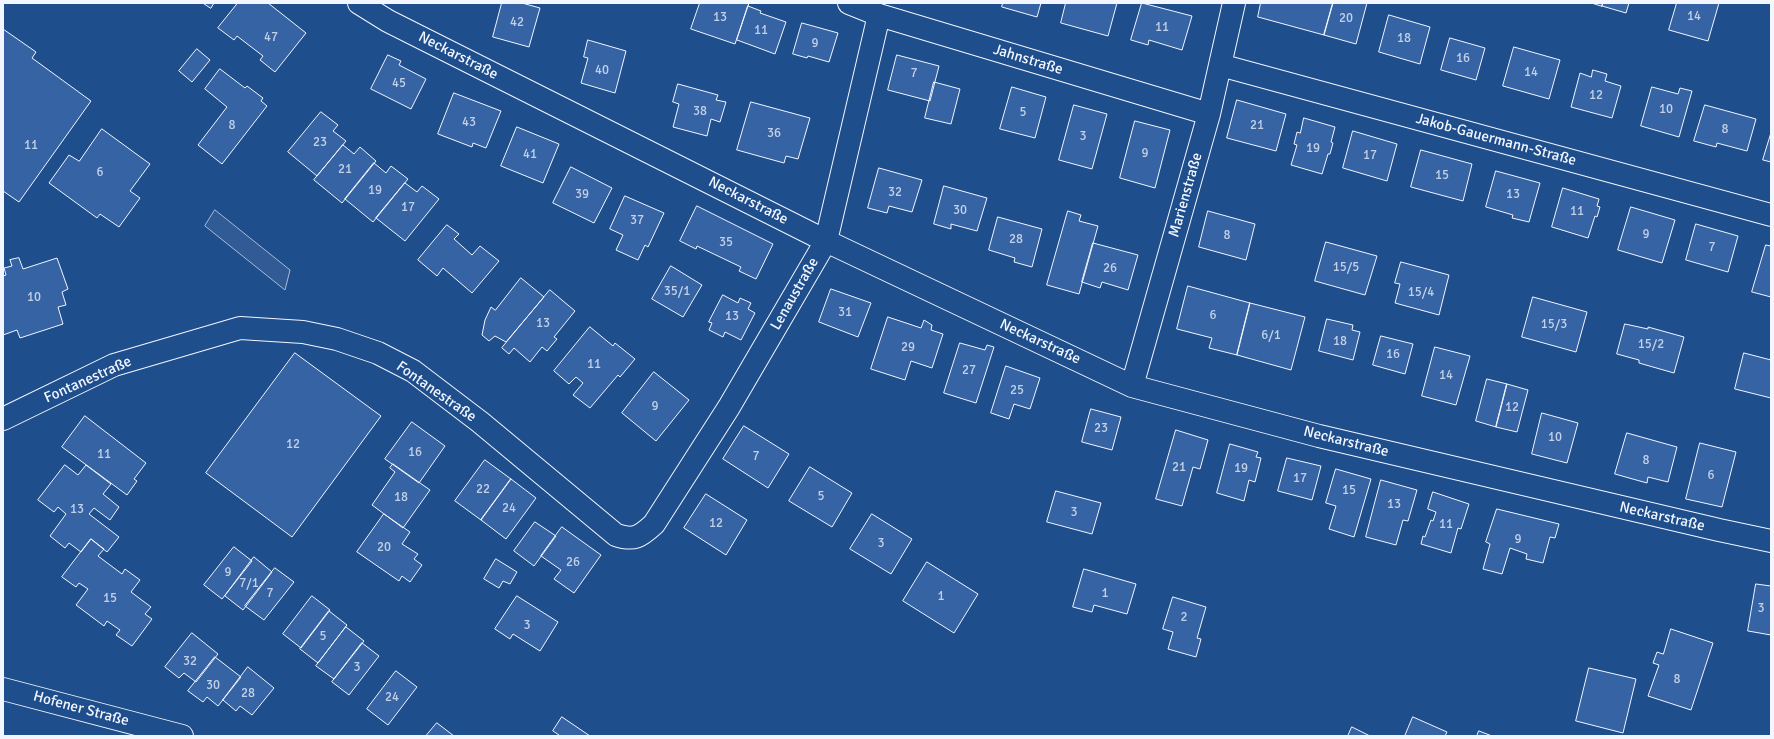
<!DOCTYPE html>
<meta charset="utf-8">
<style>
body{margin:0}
#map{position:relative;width:1774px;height:739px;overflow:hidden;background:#1f4e8c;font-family:Signika,sans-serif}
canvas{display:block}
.frame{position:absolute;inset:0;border:4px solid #f2f6ff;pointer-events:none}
</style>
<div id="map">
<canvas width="1774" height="739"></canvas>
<div class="frame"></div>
</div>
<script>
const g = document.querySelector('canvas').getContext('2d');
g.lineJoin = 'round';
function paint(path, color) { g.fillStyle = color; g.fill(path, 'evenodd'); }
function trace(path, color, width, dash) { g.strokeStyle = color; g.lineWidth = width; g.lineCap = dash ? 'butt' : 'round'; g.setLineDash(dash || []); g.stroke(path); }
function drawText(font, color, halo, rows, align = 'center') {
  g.font = font + ' Signika,sans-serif'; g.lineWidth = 3; g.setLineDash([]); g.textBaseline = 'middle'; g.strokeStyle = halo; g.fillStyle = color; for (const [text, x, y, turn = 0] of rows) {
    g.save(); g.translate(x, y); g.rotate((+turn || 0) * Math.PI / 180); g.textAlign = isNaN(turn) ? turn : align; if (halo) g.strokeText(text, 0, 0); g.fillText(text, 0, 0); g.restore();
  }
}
const built = new Path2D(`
 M215 210 290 270 285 290 205 226Z`);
paint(built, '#305b95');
trace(built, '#a8bbd7', 1);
const building = new Path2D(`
 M203 3H214L211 8Z
 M238 3H268L306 33 275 72 260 60 263 56 237 36 234 40 218 28Z
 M502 3H522L540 8 529 47 493 37Z
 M700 3H749L735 44 691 29Z
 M1003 3H1041L1037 17 1002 7Z
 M1066 3H1117L1108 36 1061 23Z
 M1142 3 1192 16 1182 50 1149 40 1148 45 1131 40Z
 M1261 3H1333L1324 35 1258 17Z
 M1333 3H1367L1356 44 1324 35Z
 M1592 3H1603L1602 6Z
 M1603 3H1629L1626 13 1602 6Z
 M1677 3H1719L1708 41 1669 30Z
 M748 6 761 11 760 13 786 22 775 54 737 40Z
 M1389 15 1430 27 1420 64 1379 52Z
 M802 23 838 33 829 62 808 56 807 58 793 54Z
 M3 29 36 52 32 58 91 101 19 202 3 191Z
 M1450 38 1485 48 1476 80 1441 70Z
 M588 40 626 51 615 93 581 83 588 58 584 57Z
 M1514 47 1560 60 1549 99 1503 86Z
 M197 49 210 60 192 82 179 71Z
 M388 55 401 61 399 65 426 79 411 109 371 89Z
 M897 55 939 66 930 101 888 90Z
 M220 69 245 88 247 86 263 98 261 101 267 106 222 164 198 145 227 107 205 89Z
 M1593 70 1607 74 1605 81 1621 86 1612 118 1571 107 1580 73 1591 77Z
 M934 82 960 89 951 124 925 118Z
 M678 84 718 95 716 100 726 102 720 122 711 119 707 136 673 127 679 104 673 102Z
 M1012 87 1046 97 1035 138 1000 129Z
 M1652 87 1678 94 1680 88 1692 91 1679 137 1641 126Z
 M454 93 501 111 486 148 473 143 472 147 438 134Z
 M1237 100 1286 114 1276 151 1227 138Z
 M751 102 810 118 798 159 786 156 784 163 737 150Z
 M1074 105 1107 114 1092 169 1059 160Z
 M1705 105 1756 119 1747 151 1717 143 1716 147 1694 141Z
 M321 112 338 125 333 131 346 141 317 176 288 152Z
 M1304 118 1335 127 1331 142 1333 143 1330 154H1328L1322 174 1291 165 1297 145 1294 144 1297 132 1300 133Z
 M1135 121 1170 130 1155 188 1120 178Z
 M517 127 559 144 543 183 501 166Z
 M102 129 150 164 130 191 140 198 119 227 100 214 97 218 49 183 69 155 79 161Z
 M1353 131 1397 144 1387 181 1343 168Z
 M1771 133V162L1763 160Z
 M343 145 354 154 360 147 376 161 342 203 314 180Z
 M1421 150 1472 164 1463 201 1411 187Z
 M374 163 386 173 391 166 408 179 373 222 345 199Z
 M571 167 612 188 594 223 553 203Z
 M879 168 922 180 912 212 889 206 887 213 868 208Z
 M1496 171 1540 183 1529 222 1512 218 1513 215 1486 207Z
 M405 183 417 192 422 186 439 199 405 241 376 218Z
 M944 186 987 198 977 231 951 224V229L934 224Z
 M1563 188 1599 199 1597 206 1600 207 1597 217 1595 216 1588 238 1552 227Z
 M625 196 664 213 648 247 645 245 638 260 616 250 623 235 610 229Z
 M697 206 773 244 756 279 739 271 741 267 697 246 696 249 680 241Z
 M1631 207 1675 220 1662 263 1618 250Z
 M1068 211 1081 215 1079 221 1098 226 1079 294 1047 285Z
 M1208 211 1255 224 1246 260 1199 247Z
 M998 217 1042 229 1032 267 1014 262 1015 258 989 250Z
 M1696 224 1738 236 1728 272 1686 260Z
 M447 225 459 234 454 239 472 255 480 246 499 261 472 293 443 268 437 276 418 260Z
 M1326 242 1377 256 1365 295 1315 281Z
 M1093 243 1138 255 1128 290 1102 282 1100 288 1082 282Z
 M1766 245 1771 246V297L1752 292Z
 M19 258 23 269 57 258 68 289 62 292 66 305 58 307 63 324 20 338 17 330 3 335V276L6 275 4 268 12 266 10 260Z
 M1401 262 1449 275 1439 315 1395 303 1400 284 1395 283Z
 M671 266 702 285 683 317 652 299Z
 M521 278 544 297 506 342 495 336 489 341 482 335 485 320 491 307 495 310Z
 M1188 286 1250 303 1237 355 1209 348 1212 338 1177 329Z
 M831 289 871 303 858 337 819 322Z
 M550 290 575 311 554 337 557 339 547 351 542 347 530 362 514 348 509 354 502 348Z
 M723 295 738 303 740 298 751 303 748 309 755 313 741 340 725 332 723 337 709 330 712 323 709 322Z
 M1533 297 1587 312 1576 352 1522 337Z
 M1250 303 1305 317 1291 370 1237 355Z
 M888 317 921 328 924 320 932 325 931 330 943 334 932 368 911 361 905 380 871 369Z
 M1327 319 1353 325 1352 330 1360 332 1353 360 1319 351Z
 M1625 324 1648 329V327L1684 337 1674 373 1639 363V360L1617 354Z
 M590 327 613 346 615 343 635 359 620 377 618 375 590 408 573 395 583 383 576 377 569 384 554 371Z
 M1381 336 1413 344 1405 374 1373 365Z
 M960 343 985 350 987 345 994 347 976 403 944 393Z
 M1435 347 1470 356 1456 405 1422 396Z
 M295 353 381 416 292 537 206 473Z
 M1744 353 1771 360V398L1735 389Z
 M1006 366 1040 378 1030 409 1014 404 1009 419 991 413Z
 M654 372 689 400 656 441 622 413Z
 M1487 379 1507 384 1496 427 1476 421Z
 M1507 384 1528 390 1517 432 1496 427Z
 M1091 409 1121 417 1112 450 1082 442Z
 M1542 413 1578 423 1567 463 1532 454Z
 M85 416 146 463 134 479 137 481 127 495 62 447Z
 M412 422 445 446 419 483 385 459Z
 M744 426 789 454 768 488 723 459Z
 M1176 430 1208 440 1200 469 1193 467 1182 506 1156 499Z
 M1627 433 1677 447 1668 482 1648 477 1647 483 1615 474Z
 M1700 443 1736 452 1722 507 1686 499Z
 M1230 444 1258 452 1256 457 1261 458 1255 482 1249 480 1244 501 1217 493Z
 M1287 458 1321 466 1312 500 1278 491Z
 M485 460 511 479 481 520 455 501Z
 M393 464 430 490 403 528 372 505 395 472 390 468Z
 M65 465 78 475 86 465 111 484 103 494 119 507 110 520 94 508 89 514 119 537 107 552 91 539 81 552 69 543 65 548 50 536 66 514 58 507 54 512 38 500Z
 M810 467 852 493 832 527 789 501Z
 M1336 469 1371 479 1354 537 1329 529 1336 506 1326 503Z
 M511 479 536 498 506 539 481 520Z
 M1381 480 1417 490 1408 521 1403 520 1396 545 1366 537Z
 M1056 491 1101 503 1092 534 1047 522Z
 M1433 492 1469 504 1461 529 1458 528 1451 553 1421 544 1423 536 1425 537 1431 520 1433 521 1436 512 1428 509Z
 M706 494 747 520 726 555 684 528Z
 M1497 509 1559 524 1555 538 1550 537 1543 563 1526 559 1527 554 1510 548 1502 574 1483 569 1490 544 1486 542Z
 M384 514 410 532 402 544 418 554 414 559 422 565 410 582 402 576 399 581 357 552Z
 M872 514 912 539 891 574 850 549Z
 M535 522 556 536 534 566 514 551Z
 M562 527 601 555 574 593 554 579 561 570 541 556Z
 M91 539 104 549 98 556 122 574 125 569 140 580 131 592 151 607 145 614 152 619 132 646 116 635 120 630 107 621 104 626 76 605 88 589 79 583 76 587 62 577Z
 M234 547 252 561 222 599 204 585Z
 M254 557 272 572 243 610 225 596Z
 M496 559 517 572 510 584 503 581 499 588 484 579Z
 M927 562 978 594 954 633 903 601Z
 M275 568 294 582 264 620 245 606Z
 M1084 569 1136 584 1127 614 1094 605 1092 612 1073 607Z
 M1756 584 1771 586V635L1748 631Z
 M312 596 330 610 301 648 283 634Z
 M517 596 558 622 540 651 513 634 510 639 495 629Z
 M1173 597 1206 607 1197 638 1201 639 1196 657 1168 649 1173 632 1163 629Z
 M329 611 347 625 318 663 300 649Z
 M346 627 364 641 334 679 316 666Z
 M1671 629 1713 643 1691 710 1648 696 1659 665 1653 663 1657 652 1663 654Z
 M192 633 218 654 196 682 184 673 179 678 165 667Z
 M362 643 379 656 349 695 332 682Z
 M215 657 241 677 218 706 207 697 203 702 188 691Z
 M248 667 274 688 252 715 240 706 236 711 223 700Z
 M1589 668 1636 679 1623 733 1576 721Z
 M396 671 417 687 388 725 367 709Z
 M562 717 590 736H558L559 735 553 731Z
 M1413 717 1447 732 1445 736H1405Z
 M437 723 454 736H426Z
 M1352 727 1370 736H1348Z
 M1479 731 1492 736H1477Z`);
paint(building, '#3563a3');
trace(building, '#f2f6ff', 1);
const minor = new Path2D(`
 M359 3 388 21 826 241 1132 386 1319 436 1719 530 1771 541
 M849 3 879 15 1209 114
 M1220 65 1771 215
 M1132 386 1209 114 1234 3
 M3 419 114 365 240 328 303 332 337 339 378 353 413 371 480 422 616 535C634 541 640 537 654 524L729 407 826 241 879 15
 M3 689 182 736`);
trace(minor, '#f2f6ff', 24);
trace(minor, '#1f4e8c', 22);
drawText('13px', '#c3d1e8', null, [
 ["14",1694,17],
 ["13",720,18],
 ["20",1346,19],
 ["42",517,23],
 ["11",1162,28],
 ["11",761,31],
 ["47",271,38],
 ["18",1404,39],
 ["9",815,44],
 ["16",1463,59],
 ["40",602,71],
 ["14",1531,73],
 ["7",914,74],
 ["45",399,84],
 ["12",1596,96],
 ["10",1666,110],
 ["38",700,112],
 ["5",1023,113],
 ["43",469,123],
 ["8",232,126],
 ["21",1257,126],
 ["8",1725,130],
 ["36",774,134],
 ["3",1083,137],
 ["23",320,143],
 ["11",31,146],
 ["19",1313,149],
 ["9",1145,154],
 ["41",530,155],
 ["17",1370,156],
 ["21",345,170],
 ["6",100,173],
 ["15",1442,176],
 ["19",375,191],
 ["32",895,193],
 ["39",582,195],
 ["13",1513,195],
 ["17",408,208],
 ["30",960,211],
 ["11",1577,212],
 ["37",637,221],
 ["9",1646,235],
 ["8",1227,236],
 ["28",1016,240],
 ["35",726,243],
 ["7",1712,248],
 ["15/5",1346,268],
 ["26",1110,269],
 ["35/1",677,292],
 ["15/4",1421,293],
 ["10",34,298],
 ["31",845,313],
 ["6",1213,316],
 ["13",732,317],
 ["13",543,324],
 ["15/3",1554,325],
 ["6/1",1271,336],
 ["18",1340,342],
 ["15/2",1651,345],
 ["29",908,348],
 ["16",1393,355],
 ["11",594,365],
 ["27",969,371],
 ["14",1446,376],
 ["25",1017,391],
 ["9",655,407],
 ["12",1512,408],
 ["23",1101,429],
 ["10",1555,438],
 ["12",293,445],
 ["16",415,453],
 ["11",104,455],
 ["7",756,457],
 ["8",1646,461],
 ["21",1179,468],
 ["19",1241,469],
 ["6",1711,476],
 ["17",1300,479],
 ["22",483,490],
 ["15",1349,491],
 ["5",821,497],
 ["18",401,498],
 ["13",1394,505],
 ["24",509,509],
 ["13",77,510],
 ["3",1074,513],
 ["12",716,524],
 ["11",1446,525],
 ["9",1518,540],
 ["3",881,544],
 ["20",384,548],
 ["26",573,563],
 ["9",228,573],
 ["7/1",249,584],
 ["7",270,594],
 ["1",1105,594],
 ["1",941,597],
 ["15",110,599],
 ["3",1761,609],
 ["2",1184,618],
 ["3",527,626],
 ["5",323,637],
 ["32",190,662],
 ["3",357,668],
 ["8",1677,680],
 ["30",213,686],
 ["28",248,694],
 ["24",392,698]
]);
drawText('15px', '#f2f6ff', '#1f4e8c', [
 ["Neckarstraße",458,56,27],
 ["Jahnstraße",1028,60,17],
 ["Jakob-Gauermann-Straße",1496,140,15],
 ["Marienstraße",1186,195,-74],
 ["Neckarstraße",748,201,27],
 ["Lenaustraße",795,294,-60],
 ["Neckarstraße",1040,342,25],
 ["Fontanestraße",88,380,-24],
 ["Fontanestraße",436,392,35],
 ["Neckarstraße",1346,442,14],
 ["Neckarstraße",1662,517,13],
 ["Hofener Straße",81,709,15]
]);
</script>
